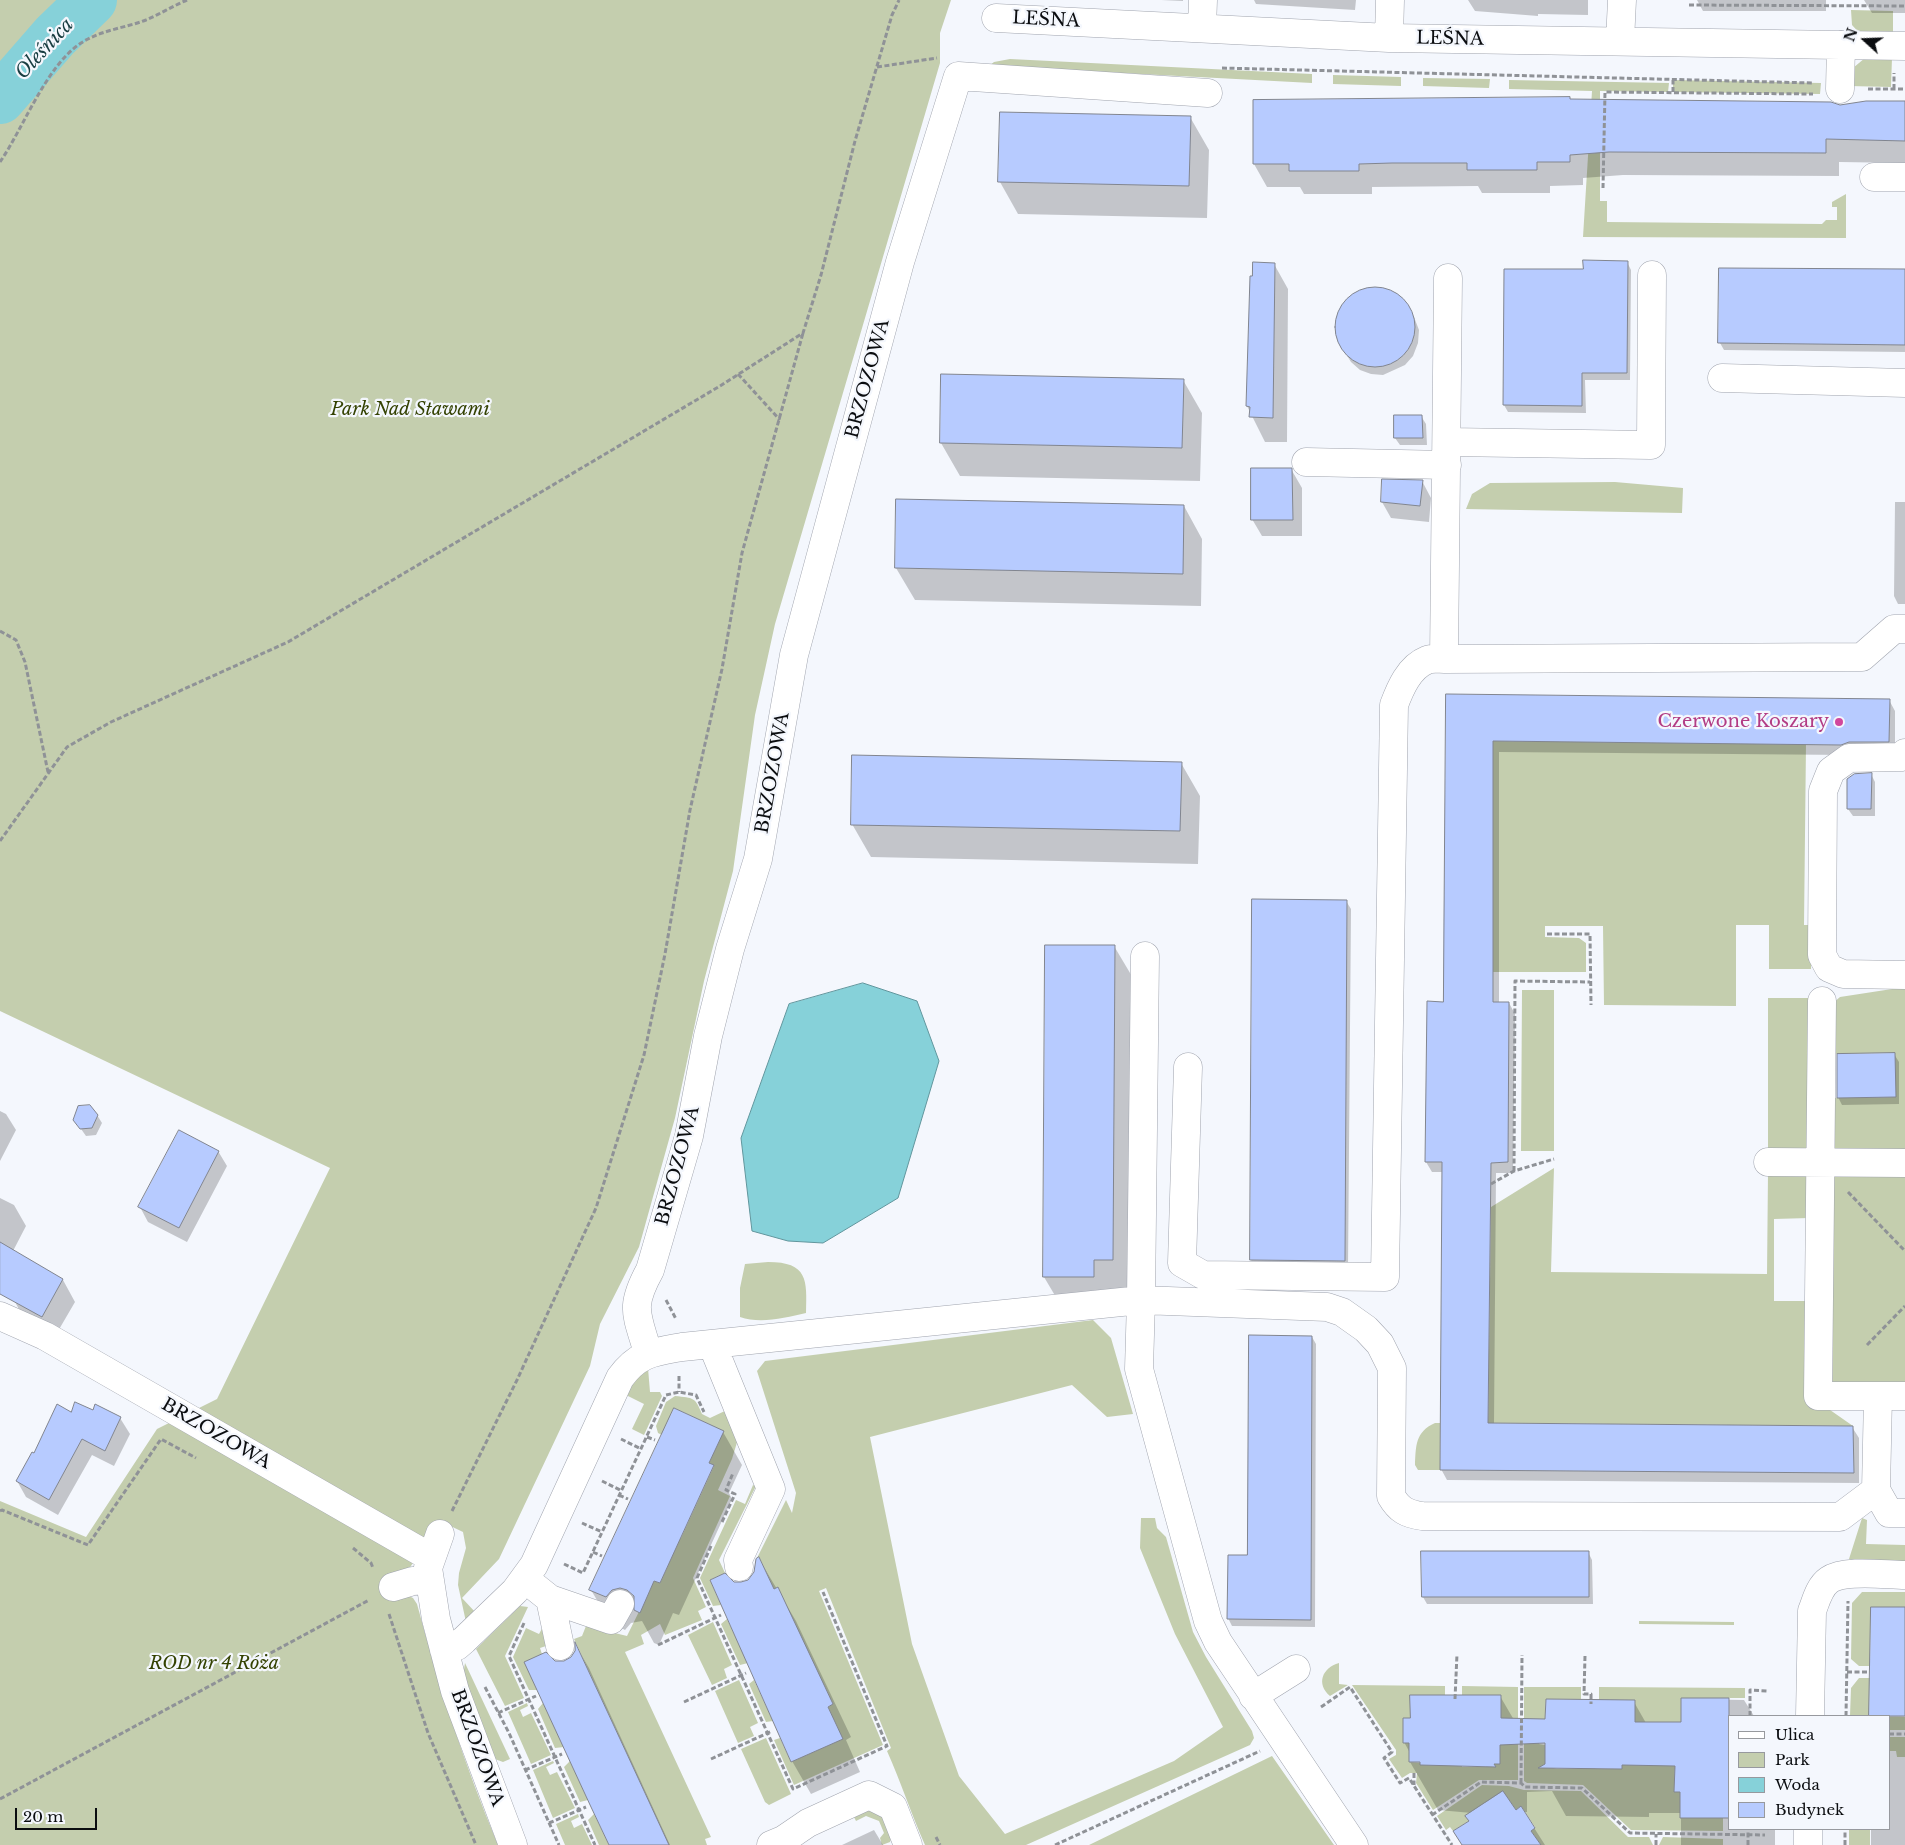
<!DOCTYPE html>
<meta charset="utf-8">
<style>
body{margin:0}
#map{position:relative;width:1905px;height:1845px;overflow:hidden;background:#f4f7fd;font-family:"Libre Baskerville",serif}
canvas{display:block}
.legend{position:absolute;left:1728px;top:1715px;width:162px;height:115px;box-sizing:border-box;background:#f4f7fd;border:1px solid #97999e;margin:0;padding:6px 9px;list-style:none;font-size:15px;color:#0b0d10}
.legend li{display:flex;align-items:center;gap:10px;height:25px}
.legend b{width:25px;border:1px solid #97999e}
.north{position:absolute;left:1840px;top:15px;width:50px;height:50px;-webkit-text-stroke:4px #f4f7fd;paint-order:stroke;rotate:290deg;font-size:14px;font-weight:700;line-height:20px;text-align:center;color:#0b0d10}
.north::after{content:'';display:block;margin:auto;width:18px;height:22px;background:#0b0d10;clip-path:polygon(50% 0,100% 100%,50% 72%,0 100%)}
.scale{position:absolute;left:15px;top:1808px;width:82px;height:22px;box-sizing:border-box;border:2px solid #0b0d10;border-top:0;padding-left:6px;font-size:15px;line-height:18px;white-space:nowrap;color:#0b0d10;-webkit-text-stroke:4px #f4f7fd;paint-order:stroke}
</style>
<div id="map">
<canvas width="1905" height="1845"></canvas>
<ul class="legend">
<li><b style="height:6px;background:#fff"></b>Ulica</li>
<li><b style="height:14px;background:#c4ceae"></b>Park</li>
<li><b style="height:14px;background:#86d1d9"></b>Woda</li>
<li><b style="height:14px;background:#b7cbff"></b>Budynek</li>
</ul>
<div class="north">N</div>
<div class="scale">20 m</div>
</div>
<script>
const g = document.querySelector('canvas').getContext('2d');
g.lineJoin = 'round';
function paint(path, color) { g.fillStyle = color; g.fill(path, 'evenodd'); }
function trace(path, color, width, dash) { g.strokeStyle = color; g.lineWidth = width; g.lineCap = dash ? 'butt' : 'round'; g.setLineDash(dash || []); g.stroke(path); }
function drawText(font, color, halo, rows, align = 'center') {
  g.font = font + ' "Libre Baskerville",serif'; g.lineWidth = 4.5; g.setLineDash([]); g.textBaseline = 'middle'; g.strokeStyle = halo; g.fillStyle = color; for (const [text, x, y, turn = 0] of rows) {
    g.save(); g.translate(x, y); g.rotate((+turn || 0) * Math.PI / 180); g.textAlign = isNaN(turn) ? turn : align; if (halo) g.strokeText(text, 0, 0); g.fillText(text, 0, 0); g.restore();
  }
}
paint(new Path2D(`
 M0 0H951L940 33V63L775 624 755 715 733 871 704 981 675 1118 639 1247 600 1324 590 1366 499 1559 462 1598 476 1613 466 1622 458 1585 459 1573 466 1548 463 1532 440 1521 409 1569 407 1595 413 1598 417 1604C439 1686 465 1766 498 1845H0V1501L86 1537 157 1429 217 1399 330 1168 0 1011Z
 M1851 10 1893 11V39L1863 37 1852 25Z
 M1865 58H1892L1891 87 1849 86 1853 68Z
 M1010 59 1312 74V83L989 66 994 62Z
 M1333 75 1401 77V86L1333 84Z
 M1423 78 1490 79 1489 88 1423 86Z
 M1509 80 1669 83 1668 92 1600 91V201H1607V222L1822 224 1826 220H1837V207H1832V202L1846 194V238L1583 237 1592 91 1509 89Z
 M1673 80 1821 83 1820 94 1673 92Z
 M1615 482 1683 488 1682 513 1466 509 1472 494 1490 483Z
 M1493 741 1806 744 1804 925H1811V969H1769V925H1736V1006L1604 1005 1603 926H1545V937L1579 938 1586 943V972H1493Z
 M1905 987V1156L1838 1152 1832 1148 1830 1098 1895 1097V1053L1829 1054 1833 1003 1840 997Z
 M1522 990H1554V1151H1521Z
 M1768 998H1810L1811 1151H1768Z
 M1554 1168 1551 1272 1767 1274 1768 1173H1810L1809 1218 1774 1219V1301H1809L1810 1396 1853 1426 1488 1423 1491 1207Z
 M1905 1171V1387L1833 1383 1827 1374 1832 1176Z
 M768 1262C808 1262 807 1280 806 1313 785 1318 760 1324 740 1317V1288L745 1264Z
 M1093 1320 1111 1338 1133 1414 1107 1417 1072 1385 870 1437 912 1644 959 1776 1005 1834 1174 1761 1223 1727 1175 1634 1140 1548 1141 1518H1155L1157 1528 1166 1537 1193 1632 1206 1657 1252 1731 1254 1738 1250 1745 1026 1845H925C911 1814 901 1782 887 1751L891 1748 826 1588 819 1591 883 1745 794 1785 774 1740 780 1738 791 1762 842 1739 828 1707 833 1704 824 1685 818 1687 778 1587 774 1589 759 1557 757 1558 786 1500 792 1513 796 1493 757 1371 765 1361Z
 M648 1368 650 1392H660L662 1396 644 1435 632 1429 644 1404 626 1395 632 1383Z
 M675 1396C694 1398 695 1397 702 1414L710 1418 729 1409 738 1439 732 1459 718 1490 730 1496 693 1578 706 1607 698 1611 702 1620 665 1635 660 1624 641 1635 644 1644 625 1652 711 1837 705 1839 707 1845H669L574 1639 582 1636 586 1626 627 1636 654 1581 660 1583 669 1563 664 1560 681 1538 714 1466 709 1463 723 1431 674 1408 662 1435 658 1433 656 1426 666 1402Z
 M1435 1423H1440V1470H1418L1415 1465C1416 1446 1415 1432 1435 1423Z
 M753 1485 756 1486 719 1560 725 1573 710 1580 721 1605 713 1606 700 1578 736 1500 745 1504Z
 M1862 1518 1867 1520 1866 1544 1905 1545V1561H1853L1849 1559Z
 M1862 1592H1905V1607H1871L1870 1666H1859L1851 1659 1852 1603Z
 M520 1606 528 1607 505 1656 524 1698 505 1706 476 1649Z
 M727 1619 748 1663 740 1665 721 1624Z
 M1639 1621 1734 1622V1625L1639 1624Z
 M713 1622 732 1665 724 1669 727 1678 712 1685 688 1635Z
 M544 1625 549 1645 540 1648 542 1654 537 1690H529L513 1657 526 1628 539 1634Z
 M465 1663 510 1759 503 1762 492 1758 463 1675Z
 M1339 1663V1684L1348 1685 1330 1696C1316 1684 1322 1668 1339 1663Z
 M1859 1678H1870L1869 1716 1905 1717V1730H1889V1716H1850L1851 1688Z
 M739 1680 758 1723 750 1727 754 1736 738 1743 715 1691Z
 M754 1680 773 1721 766 1722 749 1684Z
 M1352 1685 1445 1686V1695H1410V1718H1403V1742L1409 1743V1762L1444 1765 1462 1760V1767H1486L1500 1745V1695H1462V1686L1518 1687V1780H1479L1433 1810 1416 1783 1417 1773H1410L1402 1778 1389 1759 1396 1755V1750Z
 M1524 1687H1581V1699H1546L1545 1721 1539 1722V1744L1545 1745V1765L1557 1769H1579L1580 1763 1598 1769H1622V1765H1634L1635 1722 1599 1700V1687L1745 1688V1698H1682L1681 1722H1674L1680 1746 1675 1769 1674 1792H1680V1818H1723V1831L1631 1830 1583 1785 1527 1783 1524 1781Z
 M527 1703 528 1706 520 1710 523 1717 531 1713 551 1755 531 1764 508 1712Z
 M543 1703 564 1747 555 1748 538 1709Z
 M1889 1737H1905V1757H1897L1896 1751H1889Z
 M766 1738 791 1794 769 1805 765 1802 741 1749Z
 M1272 1756 1334 1845H1089Z
 M553 1761 554 1763 546 1767 550 1775 557 1772 575 1808 553 1818 533 1770Z
 M570 1761 588 1800 580 1802 564 1767Z
 M1482 1785 1509 1786 1524 1790 1581 1791 1628 1837H1649L1653 1845H1541L1531 1831 1535 1827 1521 1806 1516 1810 1506 1796 1488 1807 1485 1803 1466 1816 1469 1821 1453 1831 1450 1827 1446 1830 1437 1816Z
 M867 1807 883 1816 892 1836 890 1842 882 1845 880 1838 884 1833 879 1821 866 1816 856 1821 852 1813Z
 M578 1814 579 1817 571 1821 574 1828 582 1824 592 1845H565L556 1824Z
 M594 1814 609 1845H599L588 1820Z
 M1849 1829H1870V1845H1849Z
 M1663 1837 1723 1839V1845H1659Z`), '#c4ceae');
const water = new Path2D(`
 M863 983 917 1001 939 1061 898 1198 823 1243 788 1241 752 1231 741 1138 789 1004Z`);
paint(water, '#86d1d9');
trace(water, '#61969d', 1);
paint(new Path2D(`
 M1161 0H1183V1Z
 M1254 0H1356L1355 10 1256 4Z
 M1468 0H1588V15L1538 14V16L1475 11Z
 M1697 0H1826V11H1703Z
 M1864 0H1905V13H1872Z
 M1570 99 1571 101 1839 106 1905 103V163L1839 162V176L1623 175 1583 178V185L1550 186V193H1482L1478 186 1372 187V194H1304L1300 187H1267L1254 164Z
 M1190 117 1209 150 1207 218 1018 214 1000 182Z
 M1627 262 1631 270 1630 380H1585L1586 413 1508 412 1504 405 1584 270Z
 M1274 264 1288 289 1287 442H1265L1247 406Z
 M1905 270V352L1724 350 1720 343Z
 M1376 287 1389 290 1401 297 1414 317 1419 330 1418 343 1413 356 1405 365 1383 375 1371 374 1360 370 1351 362 1339 343 1335 332 1336 318 1342 306 1351 296 1363 289Z
 M1183 380 1202 413 1200 481 960 476 941 443Z
 M1421 416 1426 424 1427 445H1400L1395 438Z
 M1291 469 1302 488V536H1262L1252 519Z
 M1384 481H1422L1431 498 1429 522 1391 518 1382 502Z
 M1895 502H1905V604H1898L1894 596Z
 M1184 506 1202 539 1201 606 915 600 896 568Z
 M1447 695 1889 700 1895 711V752L1848 755 1499 752V1003H1509L1515 1014 1513 1173H1496L1494 1424 1852 1427 1859 1438V1483L1447 1480 1441 1469 1443 1172H1432L1426 1162 1445 1003Z
 M1181 763 1200 796 1198 864 871 857 852 824Z
 M1871 774 1875 782V816H1853L1848 809Z
 M1346 901 1351 909 1348 1268 1255 1267 1251 1260Z
 M1047 946H1114L1133 978 1131 1292 1063 1309 1044 1277Z
 M1894 1054 1899 1062V1104L1842 1105 1838 1097Z
 M0 1111 6 1114 16 1130 0 1161Z
 M97 1115 102 1123 96 1135 86 1136 74 1119Z
 M218 1151 227 1166 187 1242 148 1222 140 1207Z
 M0 1198 14 1205 26 1226 13 1251 63 1280 75 1302 54 1338 27 1324 15 1302 19 1296 0 1287Z
 M1312 1337 1316 1344 1315 1627 1232 1626 1228 1618 1248 1557Z
 M93 1412 120 1418 130 1434 114 1466 92 1455 58 1515 26 1497 17 1481 71 1414Z
 M723 1432 742 1465 729 1493 732 1499 679 1615 673 1613 659 1645 654 1643 642 1621 631 1623 625 1630 610 1622 591 1590Z
 M1588 1552 1592 1560 1593 1604H1427L1423 1597Z
 M759 1559 796 1621 851 1737 846 1740 860 1772 811 1794 792 1761 733 1583 741 1584 749 1581 755 1573Z
 M1873 1608 1905 1609V1845H1871V1829H1889V1716H1872Z
 M576 1646 589 1668 670 1845H611L554 1662H564L572 1658Z
 M1500 1696 1514 1720H1546L1634 1702 1646 1723H1682L1683 1699 1744 1700 1754 1716H1729V1829H1775V1845H1681V1813H1649V1817L1566 1816 1552 1791 1527 1792V1812H1524L1545 1845H1462L1472 1813 1438 1810 1410 1762V1753L1404 1742 1411 1719Z
 M874 1830 883 1845H842Z`), '#0003');
trace(new Path2D(`
 M0 99 55 36 92 0`), '#86d1d9', 50);
const building = new Path2D(`
 M1570 97V99L1831 102 1840 105 1866 101H1905V141L1826 139V153L1609 152 1570 155V162H1537V170H1467V163H1392L1359 164V171H1289V164H1253V100Z
 M1000 112 1191 116 1189 186 998 182Z
 M1583 260 1628 261 1627 373H1582V406L1503 405 1504 269H1583Z
 M1253 262 1275 263 1273 418 1249 417 1250 407 1246 406 1250 276H1252Z
 M1719 268 1905 269V345L1718 343Z
 M1335 327a40 40 0 1 1 80 0a40 40 0 1 1-80 0Z
 M941 374 1184 379 1182 448 940 443Z
 M1394 415H1422L1423 438H1394Z
 M1251 468H1292L1293 520H1251Z
 M1382 479 1423 480 1420 506 1381 502Z
 M896 499 1184 505 1183 574 895 568Z
 M1446 694 1890 699 1889 742H1849L1841 745 1493 741V1002H1509L1508 1162 1491 1163 1488 1423 1853 1426 1854 1473 1440 1470 1442 1162H1425L1427 1001 1443 1002Z
 M852 755 1182 762 1180 831 851 825Z
 M1872 773 1871 809H1847V779L1854 774Z
 M1252 899 1347 900 1345 1261 1250 1260Z
 M1045 945H1115L1113 1260H1094V1277H1043Z
 M1895 1053 1896 1097 1837 1098V1054Z
 M90 1105 98 1115 92 1128 80 1129 73 1120 78 1106Z
 M179 1130 219 1151 179 1228 138 1207Z
 M0 1242 63 1279 42 1317 0 1294Z
 M1249 1335 1312 1336 1311 1620 1227 1619 1228 1555H1247Z
 M75 1402 93 1410 95 1404 121 1417 105 1451 82 1439 49 1500 16 1481 32 1452 34 1453 57 1404 71 1412Z
 M674 1408 724 1431 709 1463 714 1465 660 1583 654 1581 640 1613 634 1610V1596L627 1590 620 1588 612 1590 606 1597 589 1590Z
 M1421 1551H1589V1597H1422Z
 M759 1557 774 1589 778 1587 833 1704 828 1707 843 1739 791 1762 710 1580 725 1573 734 1582H741L748 1580 754 1572 756 1559Z
 M1871 1607H1905V1716H1869Z
 M575 1642 627 1754 669 1845H609L591 1807 524 1662 546 1652 555 1661H564L571 1657 575 1651Z
 M1410 1695H1501V1718L1545 1719 1546 1699 1635 1700V1722H1681V1698H1729V1818H1680V1792H1674L1675 1766 1622 1765V1769L1538 1768 1545 1764V1743L1500 1745V1764H1494L1496 1767 1420 1765V1762H1409V1743H1403V1718H1410Z
 M1503 1791 1516 1810 1521 1806 1535 1828 1531 1831 1541 1845H1462L1453 1831 1469 1821 1465 1816Z`);
paint(building, '#b7cbff');
trace(building, '#81858f', 1);
const minor = new Path2D(`
 M996 18 1389 38 1905 46
 M1202 28 1203 0
 M1389 38 1390 0
 M1620 41 1622 0
 M1840 89 1841 45
 M1874 177H1905
 M1722 378 1905 383
 M1448 442 1651 445 1652 275
 M1306 462 1447 465
 M1444 659 1448 278
 M1905 753 1901 757 1849 758 1831 771 1823 791 1822 955 1829 968 1843 974 1905 975
 M1145 956 1141 1300 1327 1307 1342 1312 1366 1329 1380 1344 1392 1368 1391 1496C1399 1510 1407 1514 1422 1516L1840 1517 1876 1490 1878 1396
 M1822 1001 1818 1396H1905
 M1188 1067 1182 1263 1203 1275 1385 1277 1394 705C1400 689 1409 667 1427 660 1432 658 1439 659 1444 659L1862 657 1894 629H1905
 M1768 1162 1905 1163
 M0 1316 45 1336 430 1557
 M712 1344 771 1489 738 1560 739 1567
 M648 1353C637 1314 629 1308 650 1270L689 1136 708 1036 730 949 758 859 794 655 900 262 958 76 1208 93
 M1876 1490 1889 1513H1905
 M440 1534 428 1568 436 1619 455 1691 513 1845
 M525 1579 550 1599 611 1620 620 1604
 M393 1587 413 1581 429 1580
 M550 1599 560 1646
 M444 1650 457 1646 464 1640 515 1591 534 1565 620 1378C638 1353 654 1352 682 1347L1141 1300 1139 1369 1208 1621 1218 1642 1354 1845
 M1253 1696 1296 1669
 M1810 1716 1812 1611C1816 1601 1819 1587 1829 1580 1845 1569 1885 1575 1905 1575
 M771 1845 783 1840 808 1823 869 1795 893 1807 908 1845
 M1808 1845V1829`);
trace(minor, '#a0a4ae', 29);
trace(new Path2D(`
 M1689 5 1905 6
 M877 67 937 58
 M1222 68 1813 83
 M1868 89H1905
 M1894 89V73
 M1673 92V80
 M0 162C24 127 46 66 81 43 101 30 125 28 146 20 160 14 173 6 187 0
 M1603 188 1605 92 1813 94
 M738 374 780 420
 M0 631 16 640 25 662 48 772
 M0 841 67 747 111 722 288 642 720 386 803 333 821 275 855 141 892 15 899 0
 M1547 934H1590L1591 1005
 M1514 1171 1515 981 1590 982
 M1491 1184 1514 1171 1554 1159
 M1848 1192 1905 1251
 M666 1300 676 1319
 M1867 1345 1905 1306
 M679 1376V1392
 M647 1437 655 1440
 M621 1439 641 1449
 M602 1481 622 1491
 M619 1495 628 1499
 M0 1511 2 1510 88 1545 161 1439 196 1458
 M452 1511 517 1380 596 1208 644 1055 665 954 690 810 722 669 742 553 803 333
 M722 1522 735 1494 726 1490 733 1473
 M582 1523 602 1532
 M711 1546 697 1578 793 1789 887 1746 823 1592
 M353 1548 371 1563 373 1568
 M593 1552 602 1556
 M564 1564 583 1573 666 1395 679 1392 696 1395 704 1412
 M389 1614 428 1733 476 1845
 M524 1623 509 1656 595 1845
 M658 1645 721 1615
 M1585 1656 1584 1694H1591V1704
 M1847 1672H1870
 M485 1687 509 1733 559 1845
 M1455 1699 1457 1654
 M684 1702 746 1673
 M1321 1707 1350 1687 1392 1752 1384 1758 1400 1783 1409 1778 1452 1845
 M498 1713 536 1696
 M1750 1716V1690L1767 1691
 M1846 1716 1848 1601
 M1889 1734H1905
 M711 1759 772 1731
 M525 1770 562 1754
 M1414 1773V1785
 M1521 1783 1522 1655
 M0 1799 369 1600
 M1432 1815 1481 1782 1521 1783 1525 1787 1582 1788 1630 1833 1765 1835
 M549 1823 586 1807
 M936 1837 940 1845
 M1055 1845 1260 1751
 M1656 1845V1834
 M1748 1845V1829
 M1845 1845V1829`), '#8f9297', 3, [5, 2.5]);
trace(minor, '#fff', 28);
for (const [x, y, r, color] of [
 [1839,722,5,"#d1479c"]
]) { const dot = new Path2D(); dot.arc(x, y, r, 0, 2 * Math.PI); g.fillStyle = color; g.fill(dot); trace(dot, '#f4f7fd', 2); }
drawText('18px', '#0b0d10', '#f4f7fd', [
 ["LEŚNA",1046,20,3],
 ["LEŚNA",1450,39,1],
 ["BRZOZOWA",868,379,-75],
 ["BRZOZOWA",773,773,-80],
 ["BRZOZOWA",678,1166,-75],
 ["BRZOZOWA",216,1434,30],
 ["BRZOZOWA",477,1748,70]
]);
drawText('italic 18px', '#344202', '#f4f7fd', [
 ["Park Nad Stawami",410,410],
 ["ROD nr 4 Róża",214,1664]
]);
drawText('18px', '#b23c85', '#f4f7fd', [
 ["Czerwone Koszary",1829,722]
], 'right');
drawText('italic 19px', '#183d41', '#f4f7fd', [
 ["Oleśnica",45,49,-47]
]);
</script>
